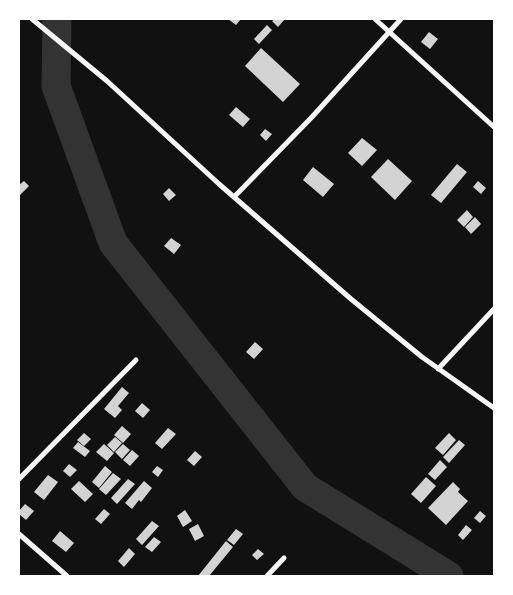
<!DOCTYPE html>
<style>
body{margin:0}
#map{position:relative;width:513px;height:595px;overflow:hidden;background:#111;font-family:Mulish,sans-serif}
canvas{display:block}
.frame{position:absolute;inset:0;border:20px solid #fff;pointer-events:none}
</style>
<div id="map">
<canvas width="513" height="595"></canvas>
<div class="frame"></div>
</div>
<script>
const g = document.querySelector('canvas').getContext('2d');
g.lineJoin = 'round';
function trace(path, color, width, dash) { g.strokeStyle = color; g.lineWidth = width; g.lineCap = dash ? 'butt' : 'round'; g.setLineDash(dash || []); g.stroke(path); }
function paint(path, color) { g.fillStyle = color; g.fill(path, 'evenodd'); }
trace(new Path2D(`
 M57 19 56 86 113 243 305 487 449 576`), '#333', 29);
paint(new Path2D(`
 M228 19H241L236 25Z
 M275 19H285L278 27 272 21Z
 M267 25 272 30 259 44 254 39Z
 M429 32 438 39 430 49 421 42Z
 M261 48 300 84 283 102 245 66Z
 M236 107 250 119 243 127 229 115Z
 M265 129 272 134 266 141 260 135Z
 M362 138 377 150 362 166 348 153Z
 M388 159 412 181 395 200 371 177Z
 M457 164 467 172 441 203 431 195Z
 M313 167 334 184 323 197 303 180Z
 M24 181 29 186 19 196V185Z
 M478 181 486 188 481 194 473 187Z
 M169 188 176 195 169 201 163 194Z
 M467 210 473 217 464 227 457 220Z
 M475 217 481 224 471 234 465 227Z
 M171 238 181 245 174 254 164 246Z
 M255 342 263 349 254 359 246 352Z
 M122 387 129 393 118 406 122 410 115 418 104 409Z
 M142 403 150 410 143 418 135 411Z
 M122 426 131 434 123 443 114 435Z
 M168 428 176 434 162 449 155 443Z
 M84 433 91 439 84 446 77 440Z
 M449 433 456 440 443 455 435 448Z
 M115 437 122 443 114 452 107 445Z
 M459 440 465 445 449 463 443 457Z
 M78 442 90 451 85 457 73 448Z
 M104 444 114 453 107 461 96 452Z
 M123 444 130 450 122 459 115 452Z
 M132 450 139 456 130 466 123 460Z
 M195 451 202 457 194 466 187 460Z
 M440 460 447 467 435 480 428 474Z
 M69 464 77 470 70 477 63 471Z
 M105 466 112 472 99 488 92 482Z
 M157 466 163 470 158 477 152 472Z
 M113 473 121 479 106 495 99 489Z
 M48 475 58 482 44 500 34 492Z
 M426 477 436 486 421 503 411 494Z
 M128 479 135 484 117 504 111 498Z
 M79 481 93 494 85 502 71 489Z
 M144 481 152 488 141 502 139 500 132 509 125 503Z
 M453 482 460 489 458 492 468 501 446 525 428 508Z
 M25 504 34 511 26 520 19 514V511Z
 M104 509 110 514 101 524 95 519Z
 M185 510 192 521 183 527 177 516Z
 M480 511 486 516 480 523 474 518Z
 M152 521 159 526 142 545 136 539Z
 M198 524 204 536 195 541 189 529Z
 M466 525 472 530 463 540 458 535Z
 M236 529 243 534 234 545 227 540Z
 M60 531 74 543 66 552 52 541Z
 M154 537 161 542 152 552 145 547Z
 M226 541 233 547 209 576H198Z
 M129 548 135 554 124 567 118 561Z
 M258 549 264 554 257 560 252 555Z`), '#d3d3d3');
trace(new Path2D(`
 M32 19 107 81 219 184 351 299 422 357 494 408
 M375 19 494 127
 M234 197 312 117 401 19
 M438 369 494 309
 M19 479 136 360
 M19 534 67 576
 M267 576 284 558`), '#f5f5f5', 5);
</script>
